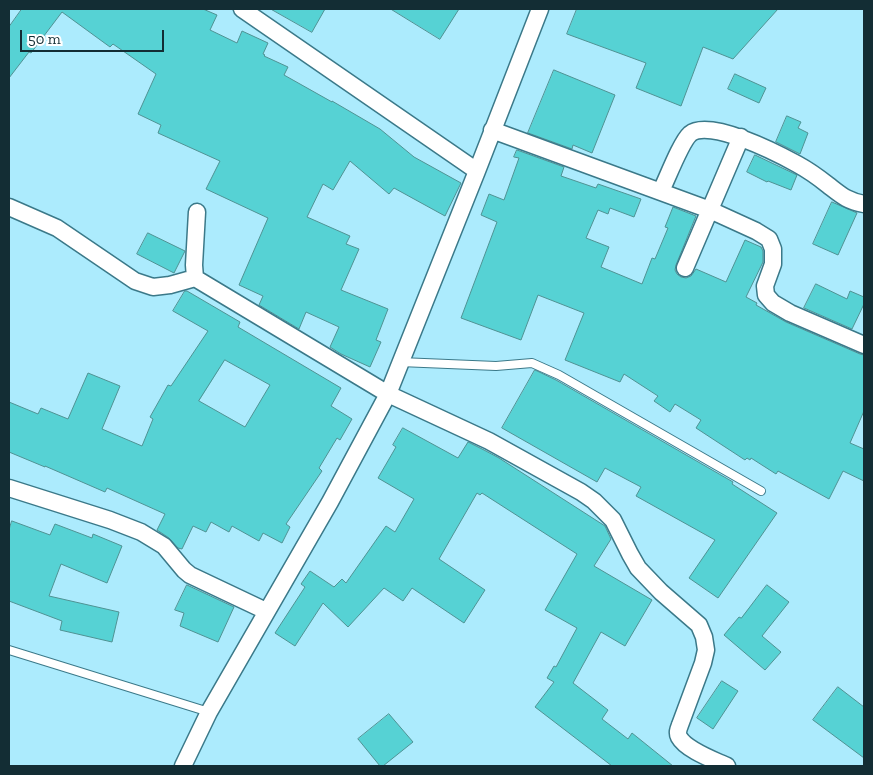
<!DOCTYPE html>
<style>
body{margin:0}
#map{position:relative;width:873px;height:775px;overflow:hidden;background:#acebfd;font-family:"Zilla Slab",serif}
canvas{display:block}
.frame{position:absolute;inset:0;border:10px solid #132d34;pointer-events:none}
.scale{position:absolute;left:20px;top:30px;width:144px;height:22px;box-sizing:border-box;border:2px solid #132d34;border-top:0;padding-left:6px;font-size:15px;line-height:18px;white-space:nowrap;color:#132d34;-webkit-text-stroke:4px #fff;paint-order:stroke}
</style>
<div id="map">
<canvas width="873" height="775"></canvas>
<div class="frame"></div>
<div class="scale">50 m</div>
</div>
<script>
const g = document.querySelector('canvas').getContext('2d');
g.lineJoin = 'round';
function paint(path, color) { g.fillStyle = color; g.fill(path, 'evenodd'); }
function trace(path, color, width, dash) { g.strokeStyle = color; g.lineWidth = width; g.lineCap = dash ? 'butt' : 'round'; g.setLineDash(dash || []); g.stroke(path); }
const building = new Path2D(`
 M22 9H203L217 15 210 30 237 43 242 31 268 43 263 54 265 55 264 56 288 67 284 75 332 102V101L380 129 414 157 461 183 445 216 394 188 389 194 350 161 333 190 323 184 307 217 350 236 346 244 359 249 341 290 388 309 376 340 381 342 370 367 341 354 330 347 339 327 306 312 299 329 259 305 263 296 239 285 268 218 206 189 220 161 158 133 161 125 138 114 156 74 113 44 110 47 62 12 31 53 29 52 9 78V27Z
 M271 9H325L312 32Z
 M391 9H459L440 39Z
 M577 9H778L733 59 703 47 681 106 636 88 646 63 567 34Z
 M554 70 615 95 592 153 573 145 572 149 528 133Z
 M735 74 766 88 759 103 728 89Z
 M787 116 801 122 798 128 808 133 800 154 776 142Z
 M517 150 564 167 561 176 596 188 598 184 641 199 634 217 610 208 608 214 598 210 586 238 609 247 601 267 642 284 652 258 655 259 668 228 665 227 673 207 696 216 676 265 675 270 677 274 681 277 686 278 691 276 696 269 726 282 745 240 761 247 763 251V262L746 297 757 303 756 305 786 322 860 354 864 355V411L850 443 864 449V481L843 471 829 499 778 471 776 474 751 458 750 460 747 458 745 460 696 428 701 420 675 404 670 412 654 401 658 396 624 374 620 382 565 360 584 313 538 295 521 340 461 318 497 222 481 215 489 194 504 200 519 158 514 157Z
 M755 155 797 175 791 190 768 181 767 182 747 172Z
 M832 202 857 213 838 255 813 244Z
 M148 233 185 251 174 273 137 254Z
 M816 284 847 299 850 291 864 297V304L852 329 804 308Z
 M185 291H187L240 322 238 327 341 388 331 406 352 419 340 440 337 438 319 468 322 471 286 524 290 527 282 543 263 533 259 541 232 526 229 532 211 522 206 532 193 526 182 549 178 548 169 538 157 530 165 514 107 488 105 492 45 466V467L9 452V402L38 414 41 408 68 419 88 373 120 386 102 429 142 446 153 419 150 417 168 385 171 386 208 331 173 311ZM225 360 270 385 245 427 199 401Z
 M535 370 556 380 733 482 732 484 777 513 718 598 689 578 715 540 636 496 641 487 605 468 597 482 502 428Z
 M403 428 458 458 468 442 484 450 499 458 605 526 611 539 594 566 652 600 625 646 601 632 573 683 608 710 602 719 628 739 632 733 673 766H612L535 707 554 682 547 678 554 666 556 667 577 628 545 610 577 554 482 493 480 495 477 493 439 559 485 590 464 623 412 588 403 601 384 588 348 627 323 603 295 646 275 633 305 587 301 584 310 571 334 587 342 579 346 583 386 526 395 532 414 499 378 478 396 447 393 445Z
 M12 521 50 535 55 524 92 538 93 534 122 546 107 583 61 564 49 596 119 612 112 642 60 630 62 621 9 601V530Z
 M187 585 234 607 218 642 180 626 184 613 175 610Z
 M767 585 789 602 762 636 781 652 765 670 724 635 739 617 741 618Z
 M722 681 738 691 713 729 697 718Z
 M838 687 864 707V758L813 720Z
 M389 714 413 742 383 766H380L358 739Z`);
paint(building, '#56d2d4');
trace(building, '#4f9293', 1);
const lane = new Path2D(`
 M400 362 496 366 532 363 559 375 761 491
 M9 650 209 712`);
const street = new Path2D(`
 M242 9 477 171
 M492 130 710 210 756 231 769 239 773 249V264L765 286 766 295 773 303 790 313 864 345
 M661 191C667 179 681 142 690 134 709 118 777 153 797 164 808 170 818 177 828 185 841 195 847 201 864 204
 M9 207 57 228 135 281 153 287 170 285 195 278
 M197 212 194 265 195 278 388 394 489 441 581 492 594 501 613 520 630 554 638 568 661 592 699 625 704 637 706 650 703 663 680 725C678 730 677 733 679 737 686 750 714 760 727 766
 M685 268 741 137
 M9 488 110 520 141 532 164 546 184 570 190 575 266 611
 M183 766 209 712 330 502 388 394 477 171 540 9`);
trace(lane, '#3b7989', 10);
trace(street, '#3b7989', 19);
trace(lane, '#fff', 8);
trace(street, '#fff', 16);
</script>
